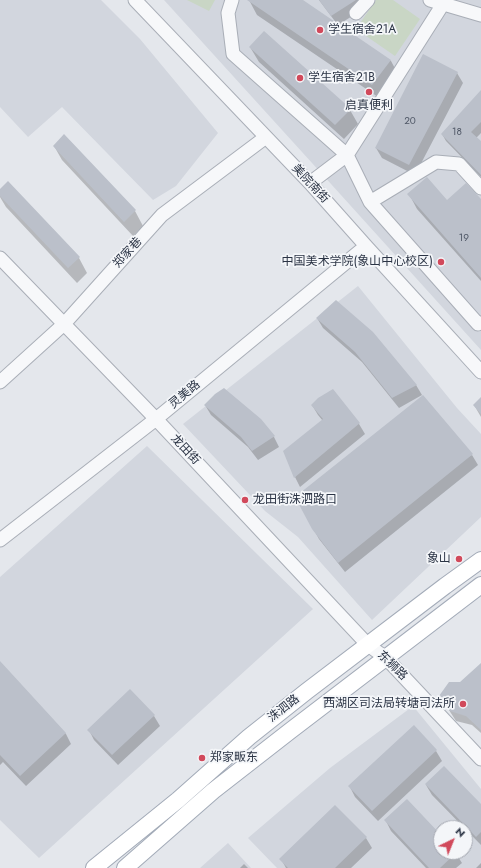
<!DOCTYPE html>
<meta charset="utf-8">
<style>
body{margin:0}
#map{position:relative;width:481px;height:868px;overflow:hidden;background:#e4e7ec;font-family:Jost,sans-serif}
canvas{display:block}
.north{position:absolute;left:433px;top:820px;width:40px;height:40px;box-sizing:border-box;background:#f4f6f9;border:1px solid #a4a8b1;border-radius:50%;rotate:43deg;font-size:11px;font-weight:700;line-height:16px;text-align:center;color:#2b3445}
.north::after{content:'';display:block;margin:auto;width:14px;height:18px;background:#d1495b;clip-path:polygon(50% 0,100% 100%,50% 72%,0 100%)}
</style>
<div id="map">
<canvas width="481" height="868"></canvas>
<div class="north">N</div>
</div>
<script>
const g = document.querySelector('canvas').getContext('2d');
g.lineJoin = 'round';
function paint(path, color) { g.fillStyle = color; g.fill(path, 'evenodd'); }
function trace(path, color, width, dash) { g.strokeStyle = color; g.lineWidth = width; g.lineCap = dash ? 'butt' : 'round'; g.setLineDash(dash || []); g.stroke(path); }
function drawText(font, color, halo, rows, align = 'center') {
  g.font = font + ' Jost,"Noto Sans SC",sans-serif'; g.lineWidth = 3.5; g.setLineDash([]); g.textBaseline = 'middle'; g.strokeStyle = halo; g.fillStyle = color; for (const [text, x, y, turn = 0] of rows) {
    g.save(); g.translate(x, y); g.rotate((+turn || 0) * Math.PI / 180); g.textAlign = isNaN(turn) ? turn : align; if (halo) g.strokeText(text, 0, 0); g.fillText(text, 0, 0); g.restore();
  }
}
paint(new Path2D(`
 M0 0H101L140 39 218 133 176 186 153 200 62 107 28 137 0 107Z
 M164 0H481V350L322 174Z
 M358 286 457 408 481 434V517L372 620 298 537 265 511 183 424Z
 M147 446 313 609 39 858 0 820V577Z
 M413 706 481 789V868H277L248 838 330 768ZM441 828H465V852H441Z
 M228 843 251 868H200Z`), '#d2d6de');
paint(new Path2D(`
 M187 0H215L209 11Z
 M376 0H393L420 19 395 56 356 29Z`), '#c9d6c5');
paint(new Path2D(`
 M249 0H301L337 24 319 0H364L365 8 338 25 391 61 399 76 381 99 257 15Z
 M250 47 350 110 358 124 344 139 259 62Z
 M457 73 463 83 415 175 382 158 376 148Z
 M481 94V133L476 138 481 143V177L446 141 442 134Z
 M64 136 135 211 143 226 133 236 62 160 54 146Z
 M0 190 79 258 87 273 77 283 6 207 0 197Z
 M409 194 447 201 481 200V281L417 209Z
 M317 318 416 385 422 395 399 408 362 362 323 328Z
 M333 390 359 424 365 434 300 487 295 477 323 421 318 415 312 405Z
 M481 398V417L474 405Z
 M205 405 274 437 279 447 258 460 248 447 211 415Z
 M472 455 478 465 345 572 319 539 313 528Z
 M0 663 66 734 71 744 26 786 3 762 0 765Z
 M481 664V733L472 725 456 721 440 696 461 683Z
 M154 716 160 726 118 765 94 740 89 730Z
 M436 751 442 761 378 821 355 797 350 787Z
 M426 785 481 806V845L432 795Z
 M386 821 441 837V852H455L462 863 456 868H426L391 831Z
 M366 838 372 848 351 868H286L281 859Z
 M481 863V868H476Z
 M244 864 248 868H240Z`), '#0003');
paint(new Path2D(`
 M247 0H303L391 60 372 85Z
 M319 0H356L331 16Z
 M264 31 351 109 335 125 249 47Z
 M423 54 458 72 409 165 375 148Z
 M481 90V122L471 132 481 141V175L441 134Z
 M64 134 136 210 124 222 53 146Z
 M427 177 447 200 466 183 481 199V278L407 194Z
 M8 181 80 257 68 268 0 196V189Z
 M336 300 373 332 417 385 392 398 355 352 316 318Z
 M224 388 261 419 275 436 252 451 241 437 204 405 215 394Z
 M333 389 360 423 294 478 283 451 323 419 311 405 318 398Z
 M423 395 473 454 338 563 312 529 295 497Z
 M481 397V414L473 405Z
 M0 661 66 733 20 776 0 755Z
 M481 663V730L466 716 450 711 439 696 449 682H460Z
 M130 689 155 715 112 755 87 730Z
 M414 725 437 750 372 811 348 786Z
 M444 766 481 804V832L476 837 425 784Z
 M407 799 441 835V852H457L440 868H429L384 820Z
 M335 805 367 837 335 868H288L279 859Z`), '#bbc0ca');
const minor = new Path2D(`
 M135 0 310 183 366 246 481 372
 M232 0 228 13 233 54 347 155 370 202 478 324 481 323
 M430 0 481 15
 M356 13 368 0
 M310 183 347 155 443 4
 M370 202 436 162 459 164 481 188
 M0 258 156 419 368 645 386 658 481 759
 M0 382 64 324 162 215 266 137
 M0 540 156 419 366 246`);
const major = new Path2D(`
 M94 868 178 800 249 737 307 691 445 586 481 560
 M125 868 213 791 290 731 481 585`);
trace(minor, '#a9aeb7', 15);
trace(major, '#a3abb8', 18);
trace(minor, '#f7f8fa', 13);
trace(major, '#fff', 16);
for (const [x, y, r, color] of [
 [320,30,4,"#d1495b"],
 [300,78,4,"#d1495b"],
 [369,92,4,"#d1495b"],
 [441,262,4,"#d1495b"],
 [245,500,4,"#d1495b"],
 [459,559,4,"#d1495b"],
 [463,704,4,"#d1495b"],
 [202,758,4,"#d1495b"]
]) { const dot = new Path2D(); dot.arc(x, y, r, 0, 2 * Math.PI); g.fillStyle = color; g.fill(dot); trace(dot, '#f4f6f9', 1.5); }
drawText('10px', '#4f5766', null, [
 ["20",410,122],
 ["18",457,133],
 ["19",464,239]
]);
drawText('12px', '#2b3445', '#f4f6f9', [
 ["学生宿舍21A",328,30],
 ["学生宿舍21B",308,78],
 ["启真便利",369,106,"center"],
 ["中国美术学院(象山中心校区)",433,262,"right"],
 ["龙田街洙泗路口",253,500],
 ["象山",451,559,"right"],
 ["西湖区司法局转塘司法所",455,704,"right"],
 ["郑家畈东",210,758]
], 'left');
drawText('12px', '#2b3445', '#f4f6f9', [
 ["美院南街",310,184,47],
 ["郑家巷",128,253,-48],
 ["灵美路",185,395,-40],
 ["龙田街",185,450,47],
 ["东狮路",392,666,44],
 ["洙泗路",284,709,-38]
]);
</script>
